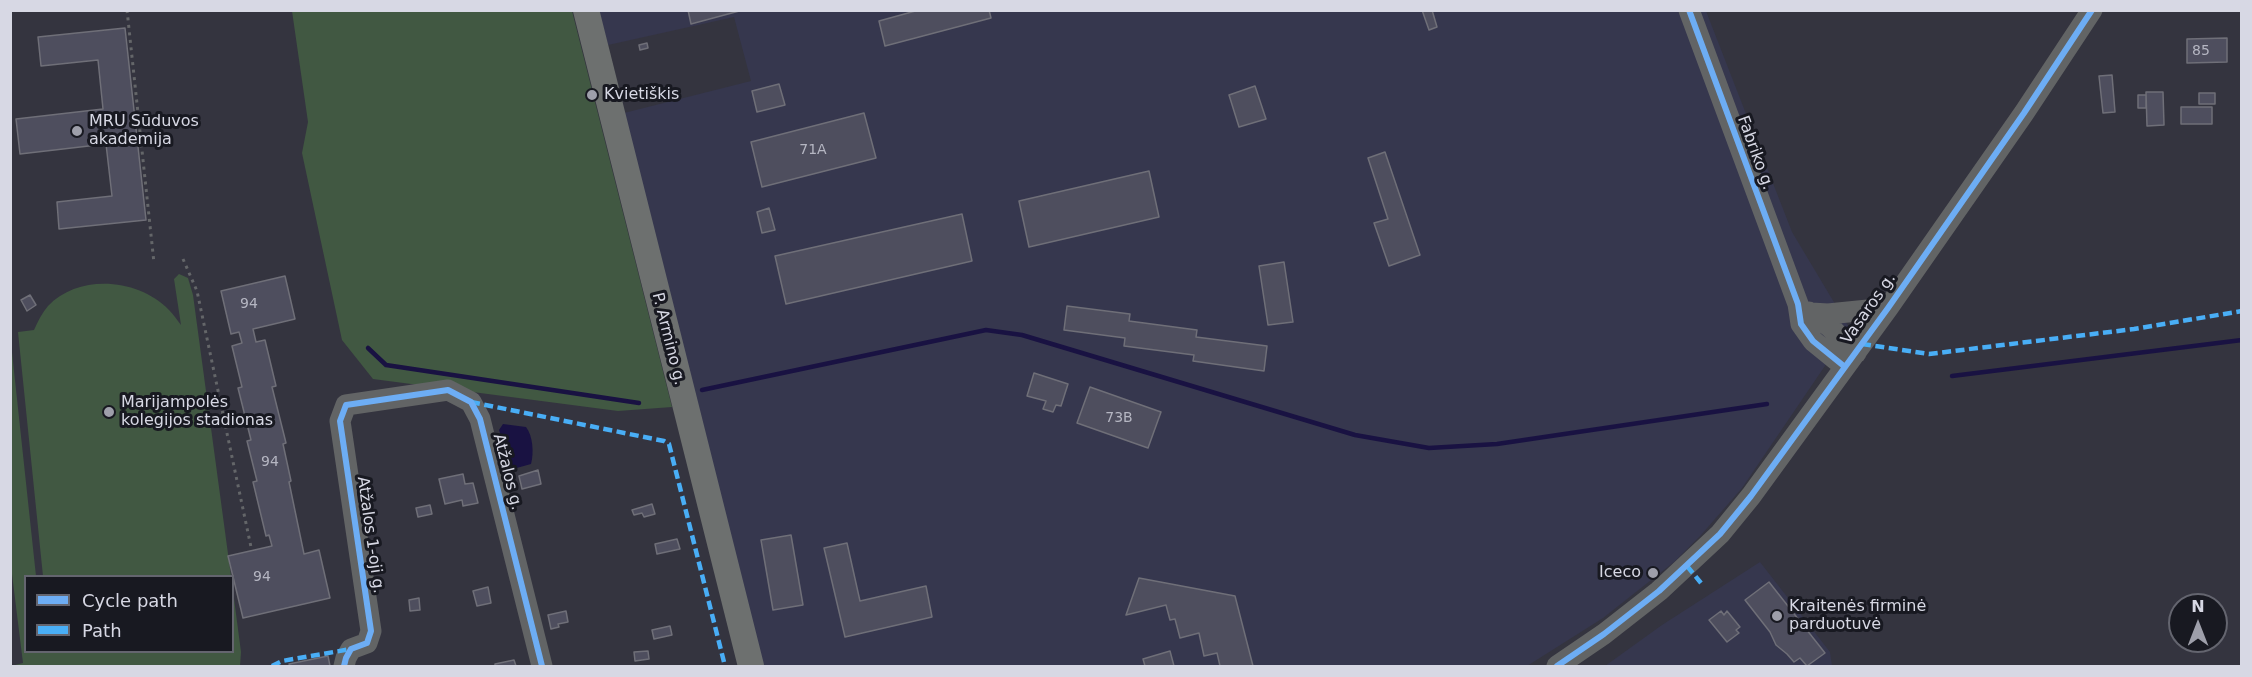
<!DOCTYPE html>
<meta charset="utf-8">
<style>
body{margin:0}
#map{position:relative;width:2252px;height:677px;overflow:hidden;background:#34343f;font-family:"DejaVu Sans",sans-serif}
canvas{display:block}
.frame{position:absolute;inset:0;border:12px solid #d7d8e4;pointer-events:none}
.legend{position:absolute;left:24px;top:575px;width:210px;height:78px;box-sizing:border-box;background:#181921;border:2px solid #64656f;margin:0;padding:8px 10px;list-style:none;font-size:18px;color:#d7d8e4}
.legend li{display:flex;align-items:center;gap:12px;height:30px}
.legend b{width:30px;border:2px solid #64656f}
.north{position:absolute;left:2168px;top:593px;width:60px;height:60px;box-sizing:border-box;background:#181921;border:2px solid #64656f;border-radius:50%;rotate:0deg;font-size:16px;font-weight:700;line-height:24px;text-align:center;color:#d7d8e4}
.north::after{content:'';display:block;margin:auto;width:21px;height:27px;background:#9e9faa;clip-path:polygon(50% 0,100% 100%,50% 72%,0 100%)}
</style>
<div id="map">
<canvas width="2252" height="677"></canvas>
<div class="frame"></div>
<ul class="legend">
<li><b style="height:8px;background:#6dadf4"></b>Cycle path</li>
<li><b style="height:8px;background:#49aef6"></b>Path</li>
</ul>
<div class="north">N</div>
</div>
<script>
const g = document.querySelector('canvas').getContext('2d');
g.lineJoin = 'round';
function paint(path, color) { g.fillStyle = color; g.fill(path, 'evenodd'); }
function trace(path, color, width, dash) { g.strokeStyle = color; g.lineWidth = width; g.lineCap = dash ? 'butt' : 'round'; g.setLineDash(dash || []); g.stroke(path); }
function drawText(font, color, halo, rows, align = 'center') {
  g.font = font + ' "DejaVu Sans",sans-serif'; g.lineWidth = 6; g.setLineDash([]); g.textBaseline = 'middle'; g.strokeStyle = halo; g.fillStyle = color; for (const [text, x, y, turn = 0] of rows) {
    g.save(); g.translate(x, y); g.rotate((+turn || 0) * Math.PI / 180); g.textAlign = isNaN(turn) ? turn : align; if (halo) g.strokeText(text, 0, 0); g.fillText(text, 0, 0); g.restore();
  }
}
paint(new Path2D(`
 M599 11H1706L1792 232 1850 329 1742 488 1701 535 1674 562 1603 618 1527 666H761L624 113 751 81 734 17 608 45Z
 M1760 562 1830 652 1832 666H1605L1662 625Z`), '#36374e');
paint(new Path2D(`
 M292 11H572L672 407 618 411 373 379 342 340 302 153 308 122Z
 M179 274 188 278 193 295 231 576H43L18 332 34 330C38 321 42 313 48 306 80 273 139 279 169 310 174 315 177 320 181 325L174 279Z
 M11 343 36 576H26V652H232L233 591 241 652 240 666H11L23 663 10 558Z`), '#415842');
paint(new Path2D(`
 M503 424 526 427C533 436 534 453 531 464L513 469 510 466 499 430Z`), '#191242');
trace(new Path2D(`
 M368 348 386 365 639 403
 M1952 376 2242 340
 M702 390 986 330 1022 335 1355 435 1429 448 1497 444 1767 404`), '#191242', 4.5);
const building = new Path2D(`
 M688 10H743L691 24Z
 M919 10H989L991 18 885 46 879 21Z
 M1422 10H1432L1437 27 1429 30Z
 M125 28 146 220 59 229 57 202 112 196 106 144 20 154 16 119 103 109 98 60 41 66 38 37Z
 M2227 38V62L2187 63V39Z
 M647 43 648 48 640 50 639 45Z
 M2112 75 2115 112 2103 113 2099 76Z
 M779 84 785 105 757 112 752 91Z
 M1255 86 1266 119 1239 127 1229 95Z
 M2146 92H2163L2164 125 2147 126Z
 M2199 93H2215V104H2199Z
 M2138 95H2146V108H2138Z
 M2181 107H2212V124H2181Z
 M864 113 876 158 762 187 751 142Z
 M1385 152 1420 255 1389 266 1374 223 1388 219 1368 158Z
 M1149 171 1159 217 1029 247 1019 201Z
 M769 208 775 230 762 233 757 212Z
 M962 214 972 261 786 304 775 256Z
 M1284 262 1293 322 1268 325 1259 266Z
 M285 276 295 319 253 329 256 342 265 340 276 386 272 387 286 443 283 444 291 481 289 482 304 554 319 550 330 598 243 618 228 556 272 546 269 535 266 536 253 482 257 481 247 441 251 440 238 388 242 387 232 346 242 343 239 332 231 334 221 291Z
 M30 295 36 305 27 311 21 300Z
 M1067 306 1130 314 1129 321 1197 330 1196 337 1267 346 1264 371 1193 361 1194 355 1124 346 1125 338 1064 330Z
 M1034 373 1068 384 1061 406 1056 405 1053 412 1043 409 1046 401 1027 396Z
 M1090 387 1161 412 1148 448 1077 423Z
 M538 470 541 484 522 489 519 476Z
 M463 474 465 484 473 483 478 503 463 506 462 500 445 504 439 479Z
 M652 504 655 514 644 517 642 513 634 515 632 510Z
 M430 505 432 514 418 517 416 508Z
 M791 535 803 605 773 610 761 540Z
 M677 539 680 549 657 554 655 544Z
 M847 543 860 601 926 586 932 617 845 637 824 548Z
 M1139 578 1235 596 1253 666H1220L1217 653 1204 656 1199 633 1180 638 1175 619 1170 620 1166 605 1126 615Z
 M1769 582 1825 653 1807 666 1800 658 1794 662 1787 654 1776 645 1770 632 1745 600Z
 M488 587 491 603 477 606 473 591Z
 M419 598 420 610 410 611 409 600Z
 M566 611 568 622 558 624 559 627 551 629 548 615Z
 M1721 611 1724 615 1727 611 1740 627 1736 630 1739 633 1727 642 1709 620Z
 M670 626 672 635 654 639 652 630Z
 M648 651 649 659 635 661 634 652Z
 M1170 651 1174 666H1145L1143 659Z
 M328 656 330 666H290L289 664Z
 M514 660 516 666H495V664Z`);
paint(building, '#4e4e5e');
trace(building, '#6f6f78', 1.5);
trace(new Path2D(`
 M127 10 154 263
 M183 259 197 291 251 547`), '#646669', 3, [3, 4.5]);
trace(new Path2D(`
 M1689 10 1798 304 1801 324 1813 341 1845 367
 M1809 312 1830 327 1856 353
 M1811 313 1828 314 1888 308
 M344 666 346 658 351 649 367 643 371 631 340 421 346 405 448 390 471 402 480 419 542 666
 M1557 666 1604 634 1659 591 1720 534 1751 496 1888 308 2024 113 2092 10`), '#626465', 21);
trace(new Path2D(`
 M586 10 751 666`), '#6d706f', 26);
trace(new Path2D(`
 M1862 344 1929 354 2134 329 2242 311
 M471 402 664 441 669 444 725 666
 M1687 566 1701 583
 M272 666 282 661 351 649`), '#49aef6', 4.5, [9, 4.5]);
trace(new Path2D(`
 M1689 10 1798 304 1801 324 1813 341 1845 367
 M344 666 346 658 351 649 367 643 371 631 340 421 346 405 448 390 471 402 480 419 542 666
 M1557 666 1604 634 1659 591 1720 534 1751 496 1888 308 2024 113 2092 10`), '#6dadf4', 6);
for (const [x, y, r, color] of [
 [592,95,6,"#9e9faa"],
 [77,131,6,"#9e9faa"],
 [109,412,6,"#9e9faa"],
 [1653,573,6,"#9e9faa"],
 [1777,616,6,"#9e9faa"]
]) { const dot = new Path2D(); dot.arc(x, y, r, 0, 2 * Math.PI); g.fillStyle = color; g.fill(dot); trace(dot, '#181921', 2); }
drawText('14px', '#b5b6c2', null, [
 ["85",2201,51],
 ["71A",813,150],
 ["94",249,304],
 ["73B",1119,418],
 ["94",270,462],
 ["94",262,577]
]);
drawText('16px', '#d7d8e4', '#181921', [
 ["Kvietiškis",604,95],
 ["MRU Sūduvos",89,122],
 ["akademija",89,140],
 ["Marijampolės",121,403],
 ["kolegijos stadionas",121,421],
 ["Iceco",1641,573,"right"],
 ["Kraitenės firminė",1789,607],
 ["parduotuvė",1789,625]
], 'left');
drawText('16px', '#d7d8e4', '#181921', [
 ["Fabriko g.",1755,153,70],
 ["Vasaros g.",1869,309,-55],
 ["P. Armino g.",668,339,76],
 ["Atžalos g.",507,472,76],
 ["Atžalos 1-oji g.",370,535,82]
]);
</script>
